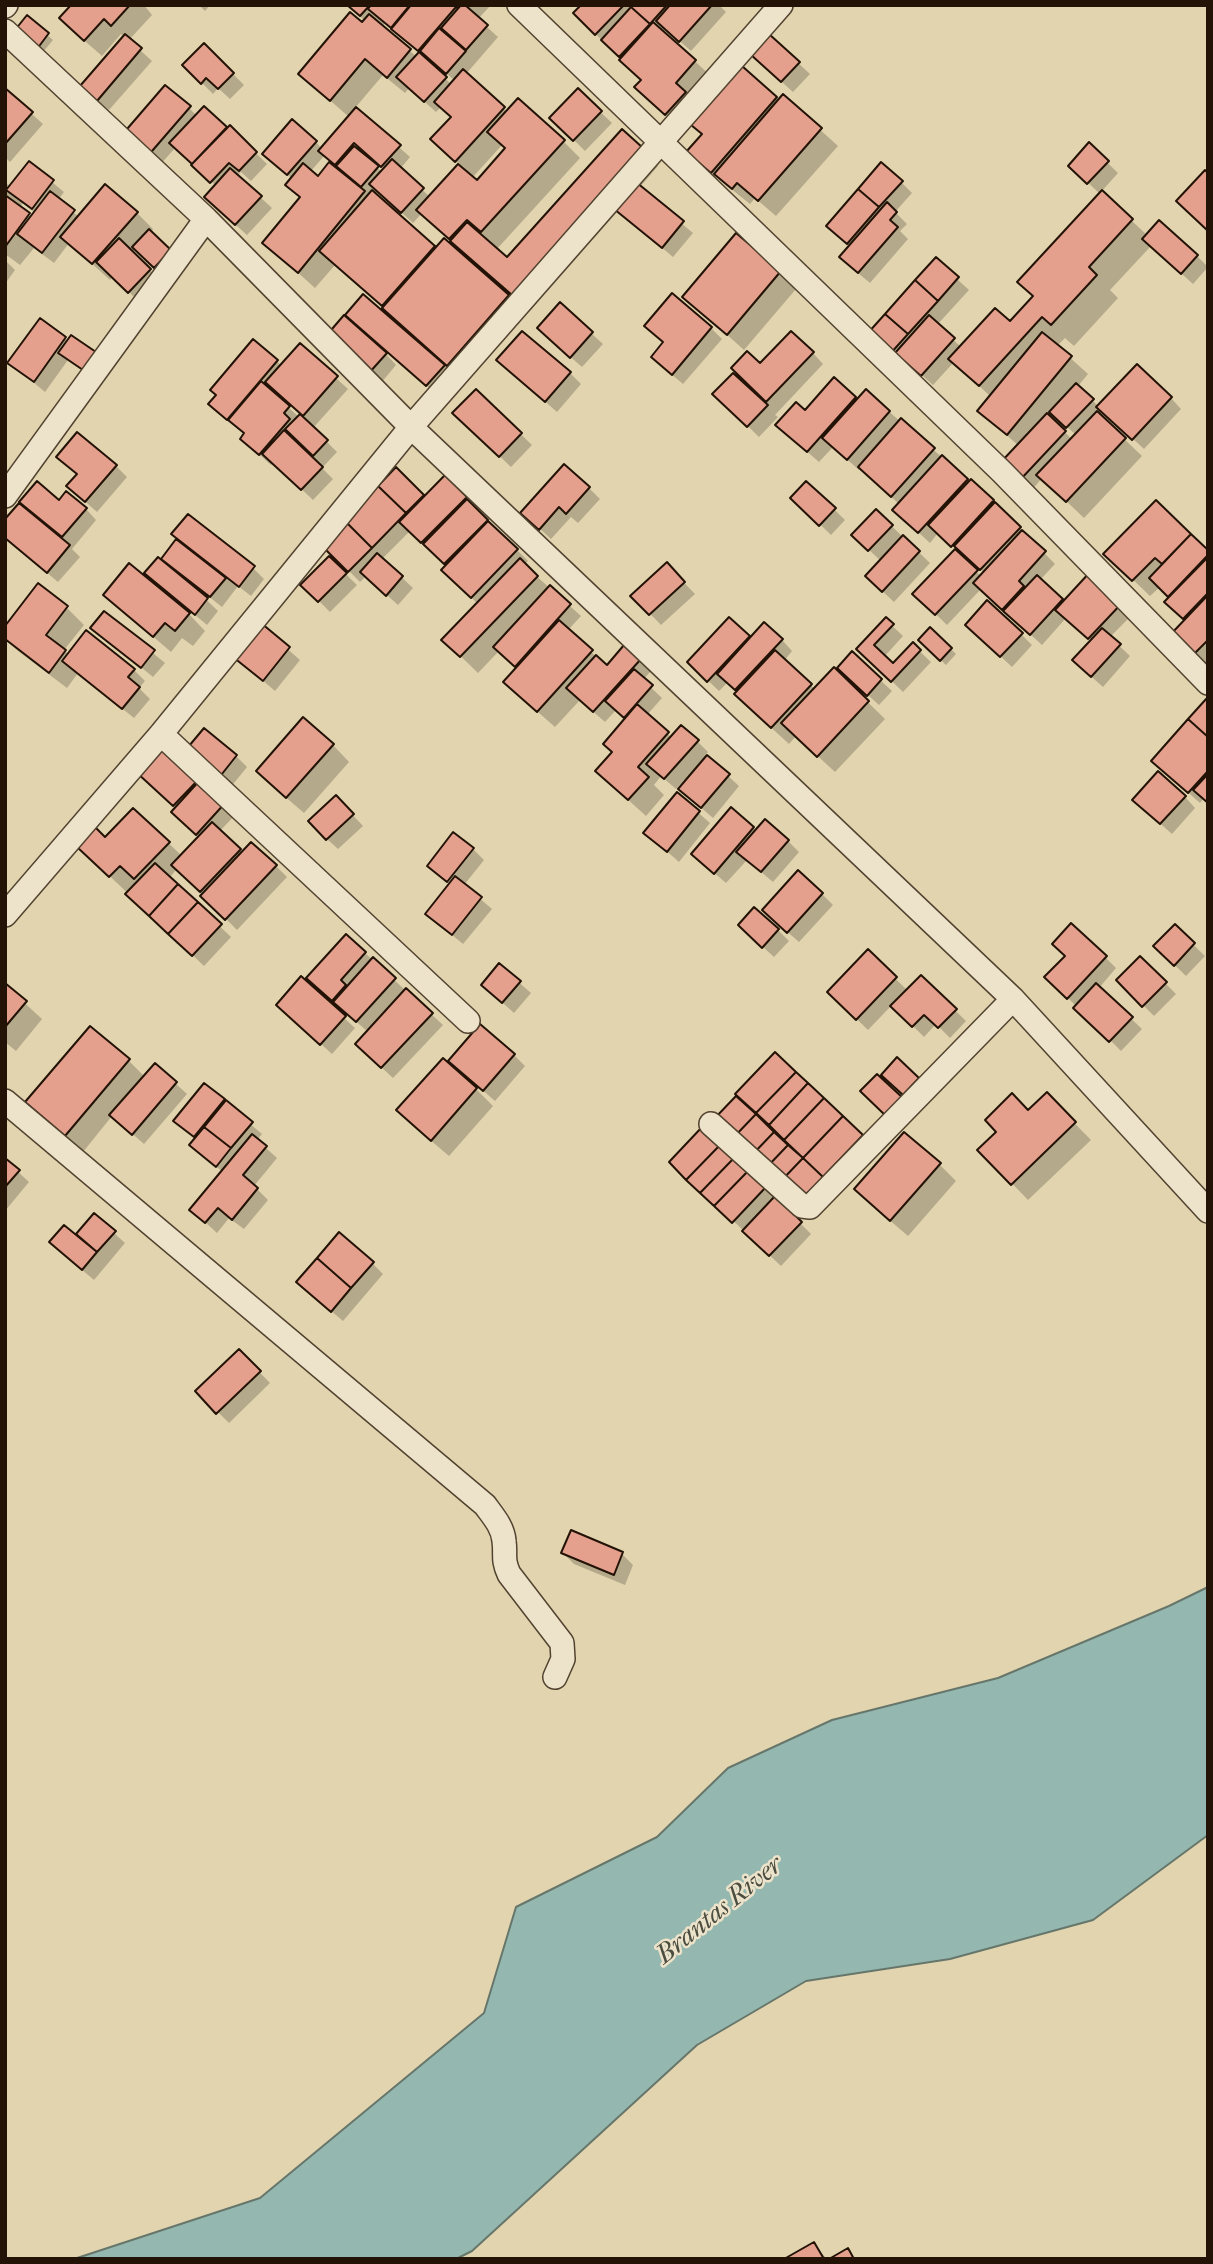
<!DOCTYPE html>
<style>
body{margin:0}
#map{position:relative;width:1213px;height:2264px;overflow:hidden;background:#e1d4ae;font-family:"IM FELL French Canon",serif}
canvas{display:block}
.frame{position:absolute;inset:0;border:7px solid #231306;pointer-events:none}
</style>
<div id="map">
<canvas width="1213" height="2264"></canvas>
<div class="frame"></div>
</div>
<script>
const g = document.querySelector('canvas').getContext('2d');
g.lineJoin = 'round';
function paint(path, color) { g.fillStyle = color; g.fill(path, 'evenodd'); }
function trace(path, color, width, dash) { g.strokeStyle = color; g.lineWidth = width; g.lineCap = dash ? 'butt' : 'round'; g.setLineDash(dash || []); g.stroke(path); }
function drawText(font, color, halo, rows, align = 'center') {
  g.font = font + ' "IM FELL French Canon",serif'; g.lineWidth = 5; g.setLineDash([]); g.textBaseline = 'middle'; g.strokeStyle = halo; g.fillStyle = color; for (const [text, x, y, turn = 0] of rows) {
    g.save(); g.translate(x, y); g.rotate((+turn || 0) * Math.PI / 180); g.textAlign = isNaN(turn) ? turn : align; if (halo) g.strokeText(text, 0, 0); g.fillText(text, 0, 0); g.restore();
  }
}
const water = new Path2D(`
 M1208 1587V1835L1093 1920 950 1959 806 1981 697 2045 472 2251 456 2259H74L260 2198 484 2013 516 1907 657 1837 728 1768 832 1720 998 1678 1169 1606Z`);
paint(water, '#94b8af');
trace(water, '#67766b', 2);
paint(new Path2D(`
 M74 5H144L152 15 129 40 152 61 109 110 93 97 124 37 121 34 102 56 78 35Z
 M199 5H210L205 11Z
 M347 5H491L478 19 498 37 466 74 507 112 563 141 580 158 496 250 507 260 642 150 658 166 639 188 693 233 673 257 618 211 530 311 422 213 413 223 378 191 375 195 437 249 508 296 524 313 444 401 387 351 385 353 396 365 381 383 340 347 361 332 384 308 335 265 315 288 265 243 301 199 287 185 292 179 276 164 316 142 322 149 349 117 300 74 365 21ZM385 23 420 53 417 57 382 27ZM437 65 455 81 451 84 434 68ZM383 75 405 93 409 88 436 112 441 107 452 118 450 156 460 165 430 197 400 169 410 157 355 108ZM502 145 507 149 477 182 472 178ZM366 153 385 169 382 172 363 156ZM325 155 341 169 318 178 310 172Z
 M583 5H629L633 9 636 5H719L726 12 691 51 666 29 663 32 712 77 683 130 653 104 642 81 575 13Z
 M27 18 53 40 43 52 22 35Z
 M769 36 810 74 793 92 763 65Z
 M204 45 244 85 230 99 218 88 213 94 184 65Z
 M743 69 780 101 784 97 838 146 776 216 755 198 750 204 705 168 704 135Z
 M5 90 43 124 10 162 5 157Z
 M578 91 612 123 585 151 552 118Z
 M189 108 197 116 204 108 227 130 230 128 267 164 251 181 241 172 237 176 272 208 247 235 217 208 216 186 176 147 158 167 134 147Z
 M1089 145 1118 173 1101 192 1148 236 1197 256 1208 267 1193 284 1151 246 1110 290 1118 298 1074 346 1065 338 1057 346 1088 374 1078 386 1099 407 1171 398 1181 409 1144 449 1103 411 1099 415 1142 456 1084 518 1042 478 1032 490 1014 473 1019 446 979 411 991 397 954 362 933 385 905 360 902 364 880 344 936 260 969 290 937 325 961 347 1010 324 1035 297 1100 194 1081 176ZM1054 415 1076 435 1072 439 1051 419Z
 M29 163 64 192 58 200 79 217 137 213 153 229 151 233 181 262 166 278 136 249 132 253 161 281 140 303 113 276 110 280 69 243 54 263 34 248 20 265 5 254V182L11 187ZM23 203 35 213 32 218 19 208Z
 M901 182 912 193 895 212 907 224 900 231 908 239 870 283 852 268 850 247 828 226Z
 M5 260 15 270 5 284Z
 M779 272 796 289 744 350 684 296Z
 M560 305 603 344 582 367 550 339Z
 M711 328 722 339 683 384 664 368Z
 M65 338 89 374 68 360 45 392 10 363Z
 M254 342 282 366 300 345 348 389 313 428 337 452 322 468 333 479 313 500 273 462 271 465 253 449 245 434 221 415ZM274 389 302 414 299 417 271 392Z
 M813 353 823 364 775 415 778 417 759 437 715 394 736 372Z
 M510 371 570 373 581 384 557 412Z
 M834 379 858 401 866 392 993 501 1055 564 1040 580 1064 603 1091 574 1133 614 1110 637 1130 656 1103 687 1085 671 1092 641 1066 618 1042 645 981 589 947 625 915 594 956 549 938 533 930 543 905 520 899 504 860 468 859 470 833 447 819 462 789 436 805 412ZM966 558 985 573 982 577 964 560Z
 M476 391 532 445 511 467 455 413Z
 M116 466 127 477 97 512 80 497Z
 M396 470 425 498 445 478 528 561 524 565 581 616 568 630 607 667 640 660 651 671 643 680 662 698 647 715 672 738 697 741 708 752 705 755 739 786 713 818 691 799 684 780 676 789 661 776 654 785 664 795 646 816 614 787V752L627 719 616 710 605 722 580 700 555 727 522 698 518 668 499 651 478 673 444 640 478 604 443 570 447 566 410 531 382 559 413 588 398 605 366 576 360 582 322 544Z
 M37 483 59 502 86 509 96 520 72 549 80 557 58 582 9 541 5 522Z
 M807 483 845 520 831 535 793 498Z
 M589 488 600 499 578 523 571 517 551 539 523 513Z
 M1156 502 1208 552V662L1205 665 1173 634 1186 620 1167 602 1171 597 1160 587 1150 596 1123 570Z
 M876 511 930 563 894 602 878 587 881 561 853 535Z
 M179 539 253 568 264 579 251 596 238 586 222 607 198 588 196 590 218 611 207 625 188 609 186 611 205 631 193 646 182 638 171 652 105 595 160 591 162 589 146 573 161 562Z
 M329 558 357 585 330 612 303 585Z
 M667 565 695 594 661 625 633 596Z
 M38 586 67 608 84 625 64 650 69 655 134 670 145 681 139 688 150 699 134 718 78 673 67 688 18 651 5 639Z
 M104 613 165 663 153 677 93 628Z
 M729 620 751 640H782L792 651 784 661 815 689 834 669 885 719 835 772 796 736 789 744 753 711 728 682 719 691 700 673Z
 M886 620 903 636 884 657 893 666 913 645 931 662 903 692 859 649Z
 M261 626 300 660 275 691 247 667Z
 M930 629 956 654 946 665 920 640Z
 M1021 634 1032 645 1012 667 978 635Z
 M852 654 892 691 879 705 850 679Z
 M1208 701V802L1204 798 1200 803 1164 771Z
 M333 745 349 762 304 813 275 788Z
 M162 747 236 814 220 831 243 853 276 866 287 877 237 930 177 869 169 878 231 937 204 966 96 863 106 840 134 810 182 856 200 837 184 823 177 808 149 783Z
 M187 752 236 756 247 767 230 788Z
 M677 794 710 823 679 862 646 833Z
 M1185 797 1195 808 1172 834 1146 811Z
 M347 809 363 826 338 849 327 839Z
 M731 809 757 831 788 841 799 852 773 882 747 860 726 883 704 864Z
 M473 849 484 860 464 885 492 909 463 944 427 914 450 885 429 866Z
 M822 894 833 905 799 942 775 921Z
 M1175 927 1205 956 1186 976 1155 946Z
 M778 930 789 941 774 957 751 936Z
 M868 952 908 991 921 977 966 1021 950 1038 936 1024 924 1037 892 1005 868 1030 829 992Z
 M365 953 443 1025 393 1078 368 1055V1032L319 989Z
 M1105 957 1116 968 1099 988 1142 1029 1121 1051 1058 988Z
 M1140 958 1176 994 1154 1016 1118 980Z
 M499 965 531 993 514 1013 494 995Z
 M5 985 42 1019 16 1051 5 1042Z
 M289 1015 344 1018 355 1028 332 1054Z
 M514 1055 525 1066 495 1101 472 1081 470 1083 493 1106 449 1156 415 1127 466 1077 450 1061Z
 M775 1055 873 1147 813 1210 717 1119ZM787 1141 805 1158 803 1161 784 1143Z
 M128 1060 145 1077 155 1065 187 1094 144 1144 112 1116 83 1152 27 1102Z
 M204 1085 262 1134 257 1140 277 1158 254 1186 268 1200 244 1229 229 1218 217 1233 192 1210 223 1172 203 1156 196 1139 175 1121Z
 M1047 1095 1091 1140 1028 1200 980 1150Z
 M5 1160 29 1182 5 1211Z
 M671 1162 765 1188 811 1234 781 1266Z
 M939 1164 956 1181 908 1236 873 1206Z
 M94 1215 125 1243 94 1280 62 1253Z
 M372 1263 383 1274 343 1321 310 1293Z
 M239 1351 270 1383 229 1423 197 1391Z
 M571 1533 622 1554 633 1565 625 1585 574 1564 563 1553Z
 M814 2244 827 2259H788Z`), '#0003');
const building = new Path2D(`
 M71 5H130L111 26 104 19 84 41 59 18Z
 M347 5H370L360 16Z
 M371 5H410L391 28 368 9Z
 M411 5H460L458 8 456 7 418 51 391 29Z
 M461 5H465L488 25 466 50 441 28Z
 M581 5H624L595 35 573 13Z
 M633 5H667L650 24 631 7Z
 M670 5H712L679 42 656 21Z
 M631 7 650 24 619 57 601 40Z
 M350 12 362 22 369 14 411 49 387 78 365 59 330 101 298 74Z
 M27 15 49 33 37 49 15 30Z
 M653 22 696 60 676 83 686 92 665 115 634 87 641 80 619 60Z
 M439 28 466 51 446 74 420 51Z
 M125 34 142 48 97 101 80 86Z
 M769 34 800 62 781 82 750 54Z
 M204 43 234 73 218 89 206 78 201 84 182 65Z
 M419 52 447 77 424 102 396 77Z
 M742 66 777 97 711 173 686 152 702 134 691 125Z
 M463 69 505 107 455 162 430 139 451 117 434 102Z
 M165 85 191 106 146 158 121 136Z
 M5 88 33 112 5 144Z
 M578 88 602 111 573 141 549 118Z
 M783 94 822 128 758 201 737 183 732 189 714 174Z
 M518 98 565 140 481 232 467 220 449 239 416 210 458 164 477 180 505 148 487 132Z
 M204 106 227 127 192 164 169 143Z
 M356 107 401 145 381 167 354 143 335 165 318 151Z
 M292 119 317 141 287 175 262 154Z
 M230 125 257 152 239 171 229 163 210 183 191 165Z
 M622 129 643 148 512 295 450 241 467 222 507 257Z
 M1089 142 1109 161 1087 184 1068 166Z
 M354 146 379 166 361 187 336 166Z
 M392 159 424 188 401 213 369 184Z
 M29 161 54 180 32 209 6 190Z
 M329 162 365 191 298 273 262 243 300 197 285 185 303 163 318 176Z
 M881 162 903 181 879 207 858 189Z
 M230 168 262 196 235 225 204 197Z
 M1205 170 1208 173V231L1176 201Z
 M636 182 684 221 662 248 614 209Z
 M105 184 138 212 92 264 60 237Z
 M858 189 879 207 847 244 826 226Z
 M372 190 435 246 382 306 319 251Z
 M1102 190 1133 219 1089 267 1097 275 1051 325 1042 317 979 386 948 359 995 308 1010 321 1033 296 1017 282Z
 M50 191 75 210 42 253 17 234Z
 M5 195 30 213 5 247Z
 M887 202 897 212 890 220 898 227 858 273 839 257Z
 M1159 220 1198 255 1181 274 1142 239Z
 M149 229 171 250 154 268 132 247Z
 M736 233 781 271 727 335 682 297Z
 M119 238 151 269 128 293 96 262Z
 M444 238 509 295 447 366 382 308Z
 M936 257 959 277 938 301 915 280Z
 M915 280 938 301 908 334 885 314Z
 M672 293 712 327 672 375 651 357 663 342 644 326Z
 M363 294 445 365 426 386 345 315Z
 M560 302 593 332 570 358 537 328Z
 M885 314 908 334 890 354 867 334Z
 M344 315 387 353 369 373 326 336Z
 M929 315 955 338 921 376 895 353Z
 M40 318 66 337 34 382 7 363Z
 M522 331 571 372 545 402 496 360Z
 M791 331 814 352 766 402 731 368 747 351 760 363Z
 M1042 332 1072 356 1007 435 977 411Z
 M71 335 96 352 83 370 58 353Z
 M253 339 278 360 227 420 208 404 216 395 210 390Z
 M300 343 338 376 303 416 265 382Z
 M1137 364 1172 397 1132 440 1096 407Z
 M733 373 768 405 747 427 712 394Z
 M834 377 856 397 807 452 775 425 796 402 805 410Z
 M261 381 290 406 284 413 290 419 259 455 240 439 244 433 228 420Z
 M1076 383 1094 399 1066 428 1049 412Z
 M476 389 522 433 499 457 452 413Z
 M866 389 890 411 847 460 822 438Z
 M1097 411 1126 438 1066 502 1036 475Z
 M1047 413 1066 431 1020 480 1001 462Z
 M300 414 328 440 313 456 285 429Z
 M901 418 935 448 891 497 858 467Z
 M284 430 323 467 301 490 262 454Z
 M77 432 117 465 85 502 66 486 77 474 56 457Z
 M942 455 968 479 918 533 892 510Z
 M564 464 590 487 566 514 559 507 539 530 520 513Z
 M396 467 424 495 406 513 378 486Z
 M445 475 467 497 421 543 399 522Z
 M971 479 994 500 951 547 928 525Z
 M37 481 59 500 66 491 87 508 62 537 19 502Z
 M806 481 836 508 819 526 790 498Z
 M378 486 406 513 372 548 344 520Z
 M467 499 488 520 444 564 423 544Z
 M1156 500 1191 534 1162 564 1155 558 1132 581 1103 554Z
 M995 502 1021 527 980 570 954 546Z
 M19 503 70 545 47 573 5 538V519Z
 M876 509 893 525 868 551 851 535Z
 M188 514 255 566 239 587 171 534Z
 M344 520 372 548 348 572 320 544Z
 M488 521 518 549 471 598 441 570Z
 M1022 530 1046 551 1019 581 1024 586 1002 610 973 583Z
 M1191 534 1208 550V555L1168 597 1149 578Z
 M903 535 920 551 882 592 865 576Z
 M176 539 226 578 210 597 161 559Z
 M955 549 978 570 935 615 912 594Z
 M377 553 403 576 386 596 360 572Z
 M329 556 347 573 318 602 300 585Z
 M158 557 208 598 195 615 144 573Z
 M1208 557V593L1183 619 1164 602Z
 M520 558 538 576 460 657 441 640Z
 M667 562 685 582 649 615 630 596Z
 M129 563 190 613 175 631 165 623 153 637 103 595Z
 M1091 571 1123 602 1088 639 1055 610Z
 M1037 575 1063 599 1030 635 1003 611Z
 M38 583 68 606 46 635 66 650 49 673 5 639V626Z
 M550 585 571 604 515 667 493 647Z
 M1208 595V640L1193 655 1171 634Z
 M987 600 1023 633 1000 657 965 625Z
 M104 611 155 650 141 668 90 628Z
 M729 617 750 636 707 682 687 662Z
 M886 617 894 624 874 645 893 663 913 642 921 650 891 682 856 649Z
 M559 620 593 650 537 712 503 682Z
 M764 622 783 639 735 690 717 674Z
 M261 623 290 647 263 681 233 657Z
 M930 627 952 648 940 661 918 640Z
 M1102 628 1121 644 1091 677 1072 660Z
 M86 630 135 669 128 677 140 687 122 709 62 661Z
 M624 645 641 659 593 712 566 688 596 655 607 665Z
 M775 650 812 684 771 728 734 694Z
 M852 651 882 679 867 696 837 668Z
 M834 667 869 701 817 757 781 723Z
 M634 669 653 685 624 718 605 701Z
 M1207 698 1208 699V737L1188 719Z
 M637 704 669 732 638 767 649 777 628 800 595 771 612 752 603 744Z
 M303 717 334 744 286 798 256 771Z
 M1188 719 1208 737V771L1188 793 1151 761Z
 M681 725 699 740 664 779 646 764Z
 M204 728 237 755 218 779 184 752Z
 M162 745 199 779 173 806 136 772Z
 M707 755 730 774 701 808 678 789Z
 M1158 771 1186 796 1160 824 1132 800Z
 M1208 774V803L1193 790Z
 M201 779 226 802 196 835 171 812Z
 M677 792 700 811 667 852 643 833Z
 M336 795 354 814 326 840 308 821Z
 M731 807 754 827 714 874 691 854Z
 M133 808 170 842 134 879 120 866 109 877 77 847 95 827 105 837Z
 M765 819 789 840 761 872 736 852Z
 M212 822 241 849 200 892 171 865Z
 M453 832 474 848 447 882 427 866Z
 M251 842 277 865 225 920 200 896Z
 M155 863 178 884 149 916 125 894Z
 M798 870 823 893 787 933 762 910Z
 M455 876 482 897 452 935 425 914Z
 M178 884 198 902 168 934 149 916Z
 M198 902 222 924 192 956 168 934Z
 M754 907 779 929 762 948 738 925Z
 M1071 923 1107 956 1067 999 1044 977 1065 956 1052 944Z
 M1175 924 1195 943 1174 966 1153 946Z
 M346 934 366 952 341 980 346 985 332 1001 306 978Z
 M868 949 897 977 856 1020 827 992Z
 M1140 956 1167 982 1142 1007 1116 980Z
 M373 957 396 978 356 1022 333 1002Z
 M499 963 521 981 502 1003 481 985Z
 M921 975 957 1009 938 1028 924 1015 912 1027 890 1006Z
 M301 976 346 1016 320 1045 276 1005Z
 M5 983 27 1001 5 1027Z
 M1096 983 1133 1017 1109 1042 1073 1008Z
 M406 988 433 1013 381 1068 355 1044Z
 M480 1024 515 1054 483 1091 448 1061Z
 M90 1026 130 1059 65 1136 25 1102Z
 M775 1052 796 1072 756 1113 735 1094Z
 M897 1057 919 1078 903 1095 881 1075Z
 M443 1058 477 1088 431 1141 396 1110Z
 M155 1063 177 1082 132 1135 109 1115Z
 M796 1072 808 1083 769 1125 756 1113Z
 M877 1074 904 1099 887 1117 860 1091Z
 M204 1083 225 1099 194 1137 173 1121Z
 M808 1083 824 1098 784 1140 769 1125Z
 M1047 1092 1076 1122 1011 1185 977 1150 996 1132 985 1120 1012 1093 1028 1110Z
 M736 1096 756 1114 734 1137 714 1119Z
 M824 1098 843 1116 803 1158 784 1140Z
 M226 1100 253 1122 231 1148 204 1127Z
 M756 1114 774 1132 752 1155 734 1137Z
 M843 1116 863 1135 823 1177 803 1158Z
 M703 1126 721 1144 686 1180 669 1162Z
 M204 1127 231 1148 216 1167 189 1145Z
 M774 1132 788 1145 766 1168 752 1155Z
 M904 1132 941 1163 890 1221 854 1189Z
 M252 1134 267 1146 243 1175 258 1188 232 1220 218 1208 205 1223 189 1210Z
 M721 1144 735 1157 700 1193 686 1180Z
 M788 1145 803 1158 781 1181 766 1168Z
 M735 1157 749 1170 714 1206 700 1193Z
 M5 1158 20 1170 5 1187Z
 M803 1158 823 1177 801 1200 781 1181Z
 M749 1170 766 1187 732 1223 714 1206Z
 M775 1196 802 1222 769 1256 742 1231Z
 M94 1213 116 1231 97 1252 76 1234Z
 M64 1225 97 1252 82 1270 49 1242Z
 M339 1232 374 1262 351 1288 317 1258Z
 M317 1258 351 1288 331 1312 296 1282Z
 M239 1349 261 1371 216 1414 195 1391Z
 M571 1530 623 1552 614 1575 561 1553Z
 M814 2242 824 2259H784Z
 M848 2248 854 2259H829Z`);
paint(building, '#e4a08d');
trace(building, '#231306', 2);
const street = new Path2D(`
 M519 5 1002 472 1208 683
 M5 6 6 5
 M5 31 206 219 411 427 1013 999 1208 1211
 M5 496 206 219
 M161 734 468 1021
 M5 915 161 734 411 427 781 5
 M5 1101 485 1505C493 1516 503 1527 504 1541 506 1555 502 1559 509 1574L562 1643 563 1659 555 1677
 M711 1124 802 1206 810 1207 1013 999`);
trace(street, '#524330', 26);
trace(street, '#ece3ca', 23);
drawText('italic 26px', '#4b4d41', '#ece3ca', [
 ["Brantas River",720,1911,-39]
]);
</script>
